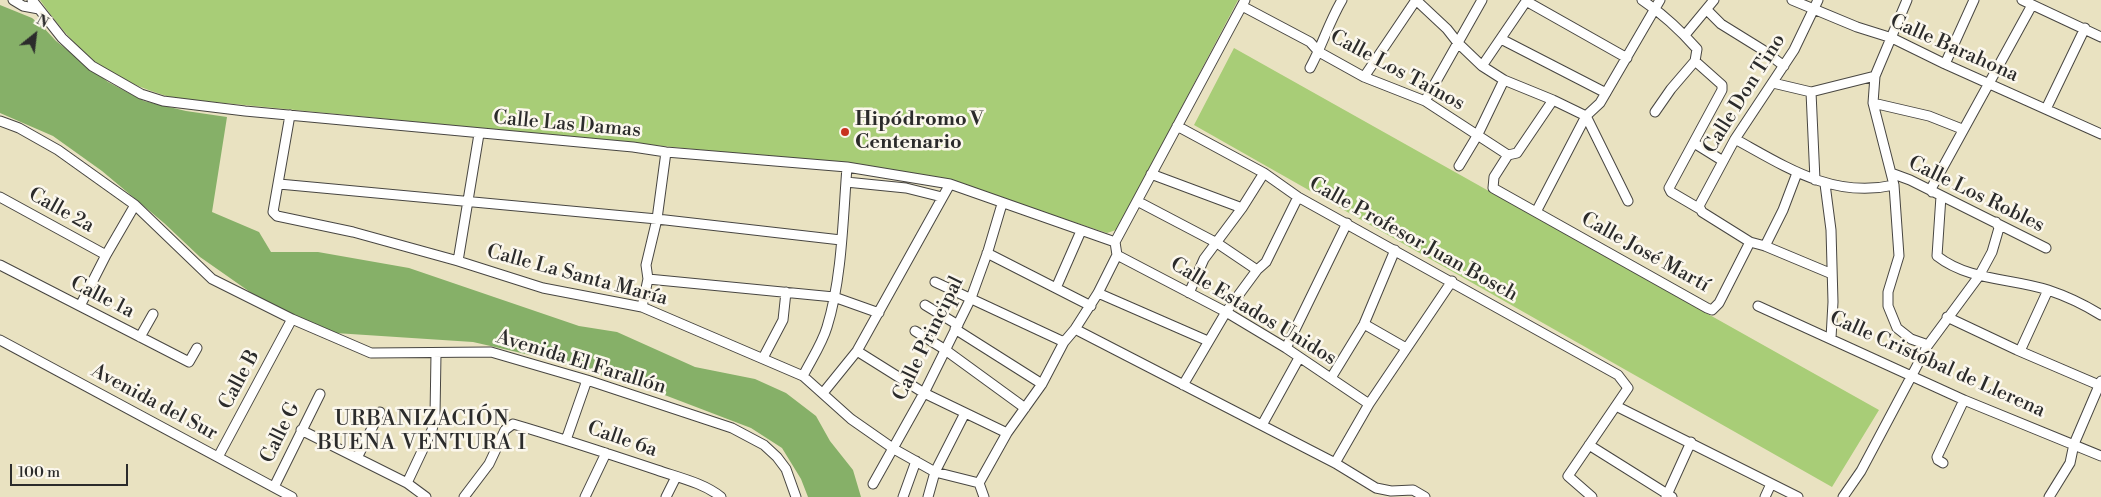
<!DOCTYPE html>
<meta charset="utf-8">
<style>
body{margin:0}
#map{position:relative;width:2101px;height:497px;overflow:hidden;background:#e9e2c1;font-family:"Libre Bodoni",serif}
canvas{display:block}
.north{position:absolute;left:10px;top:10px;width:50px;height:50px;-webkit-text-stroke:4px #fbf7ec;paint-order:stroke;rotate:29deg;font-size:14px;font-weight:700;line-height:20px;text-align:center;color:#2b2b2b}
.north::after{content:'';display:block;margin:auto;width:18px;height:22px;background:#2b2b2b;clip-path:polygon(50% 0,100% 100%,50% 72%,0 100%)}
.scale{position:absolute;left:10px;top:464px;width:118px;height:22px;box-sizing:border-box;border:2px solid #2b2b2b;border-top:0;padding-left:6px;font-size:15px;line-height:18px;white-space:nowrap;color:#2b2b2b;-webkit-text-stroke:4px #fbf7ec;paint-order:stroke}
</style>
<div id="map">
<canvas width="2101" height="497"></canvas>
<div class="north">N</div>
<div class="scale">100 m</div>
</div>
<script>
const g = document.querySelector('canvas').getContext('2d');
g.lineJoin = 'round';
function paint(path, color) { g.fillStyle = color; g.fill(path, 'evenodd'); }
function trace(path, color, width, dash) { g.strokeStyle = color; g.lineWidth = width; g.lineCap = dash ? 'butt' : 'round'; g.setLineDash(dash || []); g.stroke(path); }
function drawText(font, color, halo, rows, align = 'center') {
  g.font = font + ' "Libre Bodoni",serif'; g.lineWidth = 5; g.setLineDash([]); g.textBaseline = 'middle'; g.strokeStyle = halo; g.fillStyle = color; for (const [text, x, y, turn = 0] of rows) {
    g.save(); g.translate(x, y); g.rotate((+turn || 0) * Math.PI / 180); g.textAlign = isNaN(turn) ? turn : align; if (halo) g.strokeText(text, 0, 0); g.fillText(text, 0, 0); g.restore();
  }
}
paint(new Path2D(`
 M40 0H1238L1119 226 1116 230 1107 233 992 195 846 164 173 98C107 79 79 55 40 0Z
 M1234 48 1879 410 1832 487 1194 125Z`), '#a8cd77');
paint(new Path2D(`
 M0 5 32 18 43 27 56 41 108 82 144 101 186 111 227 117 212 212 259 232 271 252H318L409 268 579 326 617 332 695 367 755 379 786 393 816 416 830 441 853 470 861 497H808L801 479 782 448 751 428 662 394 552 360 473 342 320 332 280 313 200 257 164 223 102 171 53 136 0 113Z`), '#86b068');
const minor = new Path2D(`
 M13 0 23 6 39 9
 M32 0 62 38 92 66 141 94 163 101 245 111 633 147 666 152 847 167 950 184 1115 242
 M1416 0 1447 29 1458 43 1482 66 1504 80 1553 100 1586 116 1628 201
 M1642 0C1663 14 1681 31 1697 49L1695 61
 M1792 0 1857 27 1892 38 1945 64 2101 134
 M1818 0 1794 50 1735 139 1699 206 1702 212 1750 242 1765 246 1832 274
 M1907 0 1875 76 1873 103 1894 185 1899 256 1888 292V306L1897 328 1911 339 1928 345
 M2022 0 2101 37
 M1526 1 1627 58
 M1242 6 1310 42 1319 52 1364 77 1425 101 1508 155
 M1707 10 1721 24 1763 50 1784 66
 M1685 35 1714 0
 M1501 39 1606 93
 M1945 64 1974 0
 M1482 66 1527 0
 M1310 68C1322 46 1329 22 1342 0
 M1364 77 1416 0
 M1773 83 1811 92 1875 76
 M1811 92 1815 180
 M1425 101 1482 0
 M1873 103 1929 116 1962 129
 M2046 109 2085 28
 M1655 112 1671 89 1695 61 1722 85V90L1669 188 1671 192 1700 209
 M290 115 273 212 277 216 353 232 458 261 543 288 642 307 803 376 851 419 894 449 935 472 979 483
 M0 121 19 128 58 150 135 205 212 279 292 319 371 353 491 352 587 380 732 428 764 445 777 457 786 469 796 497
 M1177 126 1264 173 1298 197 1618 375 1628 388 1568 476 1592 497
 M1735 139C1786 167 1833 199 1894 185
 M1694 143 1723 161
 M1508 155 1494 177 1493 188 1707 308 1712 310 1719 303 1750 242
 M1508 155 1517 153 1553 100
 M1459 166 1477 136 1504 80
 M1891 173 1910 180 2046 248
 M1151 174 1242 208
 M846 182 906 188 942 197
 M279 184 657 219 841 240
 M1825 184 1831 230 1833 302 1831 338
 M1932 192V187L2032 5
 M1941 196 1937 256C1969 281 2011 278 2048 290 2066 296 2085 305 2101 315
 M0 197 106 255
 M1137 201 1217 243 1257 270
 M1536 212 1586 116 1600 103 1660 0
 M1765 246 1783 210 1797 173
 M987 253 1091 306
 M1117 255 1226 312 1286 348 1369 404
 M458 261 479 134
 M0 265 189 362 197 348
 M648 279 834 297 879 313
 M935 282 1064 342
 M1056 288 1081 231
 M1098 293 1208 341
 M1189 293 1204 259 1242 208 1264 173
 M925 305 958 325
 M80 306 106 255 135 205
 M1758 306 1964 400 2101 456
 M642 307 648 279 646 265 657 219 666 152
 M1947 317 2017 350 2101 386
 M1364 324 1406 348
 M955 329 1042 384
 M1075 329 1335 463 1376 488 1391 491 1413 490 1425 497
 M915 331 944 349 1025 408
 M140 337 153 314
 M0 340 292 497
 M1286 348 1347 223
 M857 351 924 393 1007 433
 M2020 351 2048 290
 M763 358 783 320 786 292
 M803 376C811 360 822 344 827 327 842 279 843 218 847 167
 M1331 378 1364 324 1395 250
 M1183 385 1226 312 1257 270 1266 262 1298 197
 M823 393 857 351 950 184
 M1616 406 1798 497
 M1262 425 1299 358
 M301 430 407 483 426 497
 M566 440 587 380
 M1589 445 1672 497
 M218 457 292 319
 M357 458 380 412
 M1335 463 1369 404 1452 281
 M1943 463 1938 460 1937 457 1964 400
 M407 483 432 430 435 416 436 354
 M873 484 924 393 971 298 988 251 1002 204
 M274 487 320 394
 M464 497 489 464 505 430 513 424C561 438 609 454 657 470 677 477 704 483 721 497
 M585 497 606 453
 M666 497 676 477
 M903 497 916 461
 M928 497 935 472 965 413
 M984 497 979 483 1007 433 1042 384 1064 342 1075 329 1098 293 1117 255 1115 242 1245 0
 M1666 497 1691 442
 M1765 497 1771 484
 M1843 497 1861 471 1928 345 1979 276 1992 252 1999 228 1996 222
 M2049 497 2070 463 2074 444 2101 381`);
trace(minor, '#484642', 11);
trace(minor, '#fff', 9);
for (const [x, y, r, color] of [
 [845,132,5,"#c8321e"]
]) { const dot = new Path2D(); dot.arc(x, y, r, 0, 2 * Math.PI); g.fillStyle = color; g.fill(dot); trace(dot, '#fbf7ec', 2); }
drawText('20px', '#2b2b2b', '#fbf7ec', [
 ["Calle Barahona",1954,49,24],
 ["Calle Los Taínos",1397,71,28],
 ["Calle Don Tino",1745,94,-58],
 ["Calle Las Damas",567,125,5],
 ["Calle Los Robles",1976,195,26],
 ["Calle 2a",61,211,29],
 ["Calle Profesor Juan Bosch",1413,240,29],
 ["Calle José Martí",1645,253,29],
 ["Calle La Santa María",577,276,15],
 ["Calle 1a",102,298,27],
 ["Calle Estados Unidos",1253,312,31],
 ["Calle Principal",929,339,-64],
 ["Avenida El Farallón",581,363,17],
 ["Calle Cristóbal de Llerena",1937,365,24],
 ["Calle B",240,380,-62],
 ["Avenida del Sur",154,403,28],
 ["Calle G",281,433,-64],
 ["Calle 6a",622,440,19]
]);
drawText('bold 20px', '#2b2b2b', '#fbf7ec', [
 ["Hipódromo V",855,120],
 ["Centenario",855,143]
], 'left');
g.letterSpacing = '1px';
drawText('21px', '#2b2b2b', '#fbf7ec', [
 ["URBANIZACIÓN",422,420],
 ["BUENA VENTURA I",422,444]
]);
g.letterSpacing = '0px';
</script>
